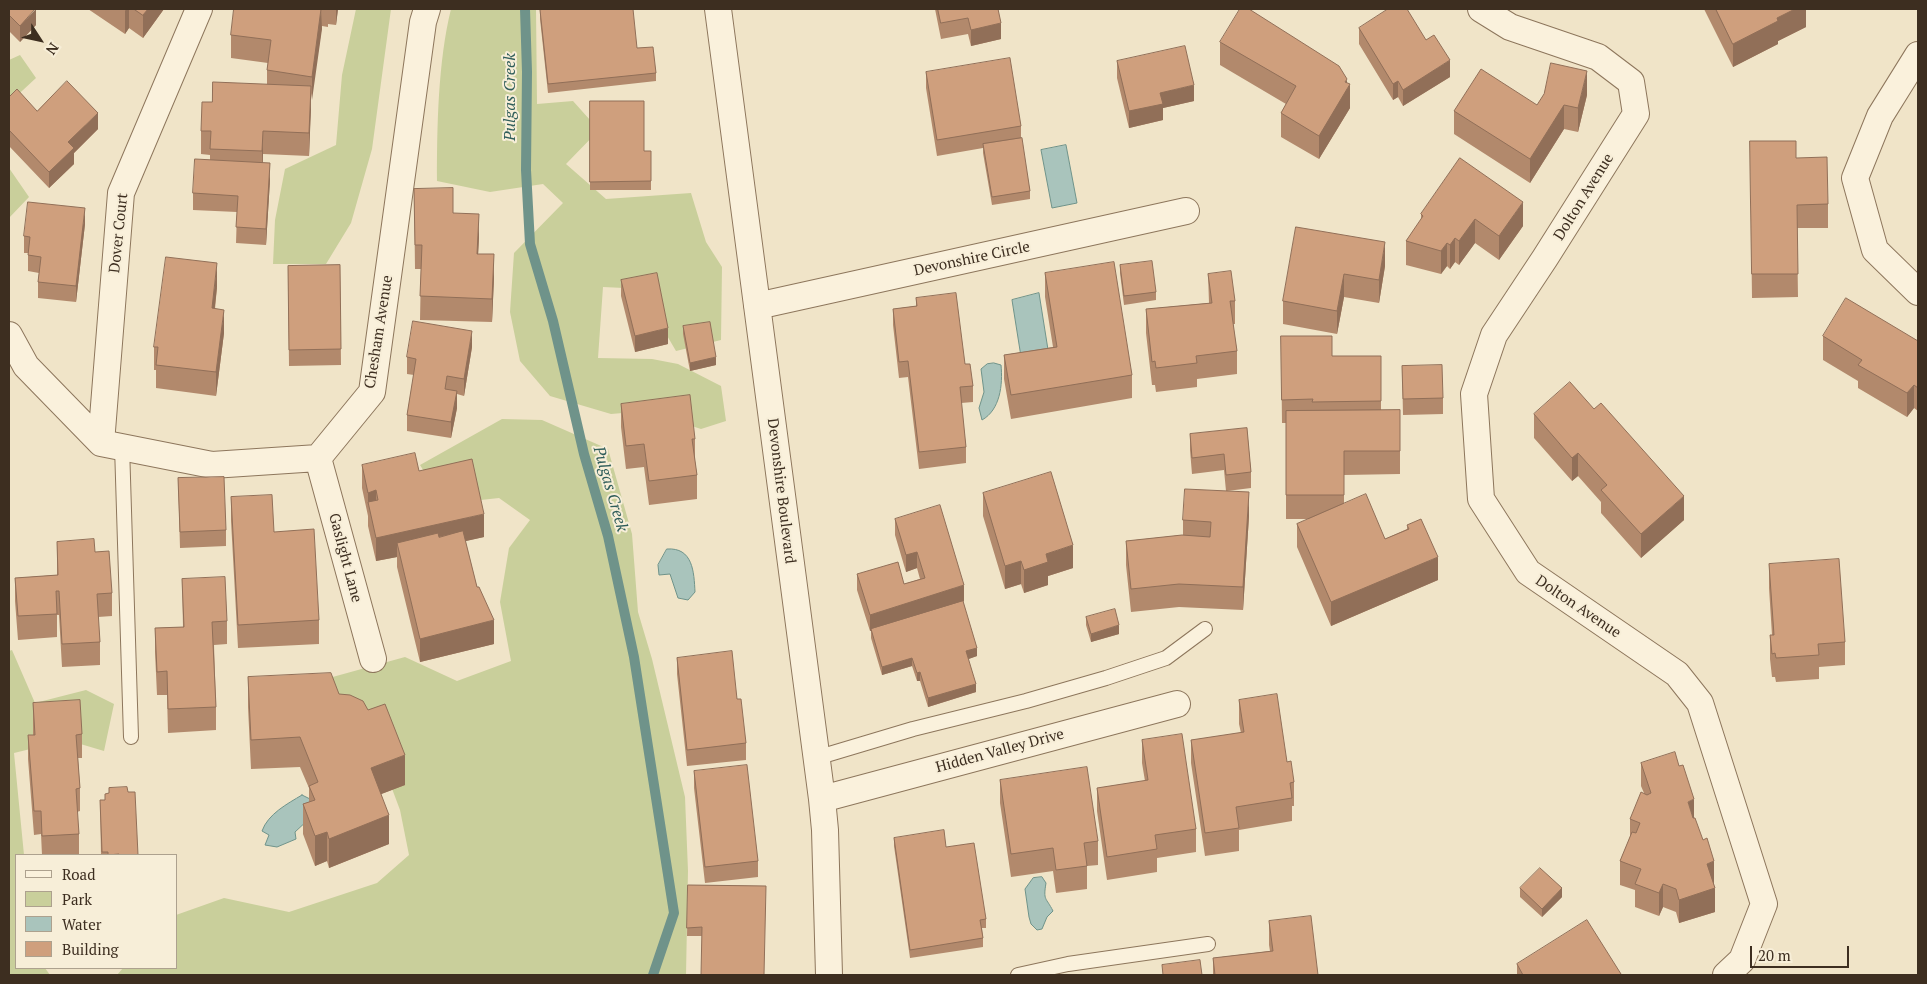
<!DOCTYPE html>
<style>
body{margin:0}
#map{position:relative;width:1927px;height:984px;overflow:hidden;background:#f0e4c8;font-family:"PT Serif",serif}
canvas{display:block}
.frame{position:absolute;inset:0;border:10px solid #3d2e20;pointer-events:none}
.legend{position:absolute;left:15px;top:854px;width:162px;height:115px;box-sizing:border-box;background:#f7eed8;border:1px solid #ada18e;margin:0;padding:6px 9px;list-style:none;font-size:15px;color:#3d2e20}
.legend li{display:flex;align-items:center;gap:10px;height:25px}
.legend b{width:25px;border:1px solid #ada18e}
.north{position:absolute;left:15px;top:15px;width:50px;height:50px;-webkit-text-stroke:4px #f7eed8;paint-order:stroke;rotate:125deg;font-size:14px;font-weight:700;line-height:20px;text-align:center;color:#3d2e20}
.north::after{content:'';display:block;margin:auto;width:18px;height:22px;background:#3d2e20;clip-path:polygon(50% 0,100% 100%,50% 72%,0 100%)}
.scale{position:absolute;left:1750px;top:946px;width:99px;height:22px;box-sizing:border-box;border:2px solid #3d2e20;border-top:0;padding-left:6px;font-size:15px;line-height:18px;white-space:nowrap;color:#3d2e20;-webkit-text-stroke:4px #f7eed8;paint-order:stroke}
</style>
<div id="map">
<canvas width="1927" height="984"></canvas>
<div class="frame"></div>
<ul class="legend">
<li><b style="height:6px;background:#faf1dc"></b>Road</li>
<li><b style="height:14px;background:#c9cf9b"></b>Park</li>
<li><b style="height:14px;background:#a9c4bc"></b>Water</li>
<li><b style="height:14px;background:#cf9f7d"></b>Building</li>
</ul>
<div class="north">N</div>
<div class="scale">20 m</div>
</div>
<script>
const g = document.querySelector('canvas').getContext('2d');
g.lineJoin = 'round';
function paint(path, color) { g.fillStyle = color; g.fill(path, 'evenodd'); }
function trace(path, color, width, dash) { g.strokeStyle = color; g.lineWidth = width; g.lineCap = dash ? 'butt' : 'round'; g.setLineDash(dash || []); g.stroke(path); }
function drawText(font, color, halo, rows, align = 'center') {
  g.font = font + ' "PT Serif",serif'; g.lineWidth = 4; g.setLineDash([]); g.textBaseline = 'middle'; g.strokeStyle = halo; g.fillStyle = color; for (const [text, x, y, turn = 0] of rows) {
    g.save(); g.translate(x, y); g.rotate((+turn || 0) * Math.PI / 180); g.textAlign = isNaN(turn) ? turn : align; if (halo) g.strokeText(text, 0, 0); g.fillText(text, 0, 0); g.restore();
  }
}
paint(new Path2D(`
 M356 9H391L372 149 351 223 326 264H273L275 220 285 169 336 145 342 75Z
 M451 9H536L537 104 573 101 599 130 566 164 606 199 691 193 706 242 722 267 721 340 676 351 652 310 624 288 603 287 598 358 652 359 678 364 721 386 726 421 701 429 646 411 611 414 550 396 520 361 510 312 514 253 563 203 543 184 490 192 437 181C437 126 438 62 451 9Z
 M20 55 36 78 9 103V60Z
 M9 168 29 197 9 218Z
 M502 419 542 420 608 449 632 534 638 612 652 659 685 797 688 871 686 975H117L123 968H176V915L224 898 289 912 377 883 409 855 400 810 379 754 333 739 329 678 405 657 457 681 511 661 500 602 509 548 530 520 499 498 444 504 420 465Z
 M12 650 35 703 86 690 114 704 104 751 67 740 14 753 24 855H16V968H45L50 975H9V651Z`), '#c9cf9b');
const water = new Path2D(`
 M1066 145 1077 203 1052 208 1041 150Z
 M1039 293 1049 356 1022 363 1012 300Z
 M994 363 1001 365C1003 385 1000 410 982 420L979 408 984 392 981 369 987 364Z
 M667 549C693 547 694 572 695 592L688 600 678 598 670 574 659 575 658 565Z
 M302 795 310 799 309 819 295 832 296 839 277 847 265 845 269 835 262 831C268 814 287 804 302 795Z
 M1042 877 1046 883C1043 901 1046 897 1053 911L1047 917 1042 929 1037 930 1031 924 1029 917 1025 889 1033 878Z`);
paint(water, '#a9c4bc');
trace(water, '#6f938a', 1);
trace(new Path2D(`
 M525 9 527 72 526 170 530 244 553 321 584 454 608 536 634 657 674 913 653 975`), '#6f938a', 10);
const service = new Path2D(`
 M122 446 131 737
 M816 758 913 729 1026 701 1106 678 1166 658 1205 629
 M1018 975 1068 964 1208 944`);
const minor = new Path2D(`
 M718 9 822 799 825 830 829 975
 M1481 9 1510 27 1598 57 1631 82 1636 114 1545 258 1494 335 1474 394 1481 499 1528 572 1677 674 1700 703 1764 904 1742 960 1726 975
 M1918 55 1880 116 1855 178 1875 250 1918 292
 M757 306 1186 211
 M9 335 26 366 101 443 212 465 318 458 372 392 423 22 427 9
 M101 443 121 193 199 9
 M318 458 373 659
 M822 799 1177 704`);
trace(service, '#8d765c', 16);
trace(minor, '#8d765c', 28);
trace(service, '#faf1dc', 14);
trace(minor, '#faf1dc', 26);
paint(new Path2D(`
 M9 9 36 25 20 42 9 31Z
 M88 9H164L143 38 129 28 125 34Z
 M234 9H338L336 25 328 24V27L322 26 311 100 309 156 263 154V163L270 180 266 245 236 243 237 212 193 210V193L210 160V155L201 154V131L212 102 267 84V70L268 63 231 58V35Z
 M935 9H998L1001 39 971 46 968 34 941 39Z
 M1704 9H1806V27L1778 41V44L1733 67Z
 M540 10 637 48 656 73V81L548 93 540 19Z
 M1359 28 1450 77 1403 106 1398 97 1393 100 1359 44Z
 M1220 42 1347 83 1350 108 1319 159 1281 137V113L1286 104 1220 65Z
 M1117 61 1194 101 1163 108V120L1129 128 1117 78Z
 M926 72 1021 126V138L1030 191V199L992 205 983 153V148L937 156 926 88Z
 M1587 95 1578 132 1564 129 1530 183 1454 134V111L1537 105Z
 M9 97 37 111 98 129 74 153V164L49 188 9 146Z
 M590 101 644 151H651V190H590Z
 M1750 141 1828 204V228H1797L1798 297 1752 298Z
 M1460 158 1523 226 1499 260 1475 243 1459 265 1455 262 1450 269 1447 266 1441 274 1406 265V241L1421 220V214Z
 M414 189 453 213 479 237 478 254 494 278 492 322 420 320 421 269H415Z
 M85 224 76 302 38 298V282L39 273 28 271V253H24V236Z
 M1296 227 1385 266 1379 303 1344 297 1337 334 1283 324V301Z
 M340 265 341 365 289 366 288 266Z
 M1120 265 1156 292V300L1124 305 1120 273Z
 M1045 273 1132 375V398L1011 419 1004 379V355L1053 347 1045 297Z
 M1208 274 1235 301V324H1233L1237 351V374L1197 379V387L1156 392 1155 385H1152L1146 333V309L1209 303Z
 M621 280 668 344 635 352 621 296Z
 M217 287 215 309 224 333 216 396 156 388V370H154V347Z
 M916 298 965 364 973 386V402L961 403 966 447V463L919 469 908 377 899 378 893 325V309L916 306Z
 M683 326 716 365 690 371 683 334Z
 M1281 336 1332 356H1381V410H1400V474L1344 475V504L1385 539 1407 529V525L1438 580 1331 626 1297 547V524L1309 519H1286V423H1282Z
 M1823 336 1918 341V411L1914 408 1907 417 1858 388V381L1823 360Z
 M472 347 464 396 457 394V408L451 438 407 431V415L414 375 407 374V357Z
 M1402 366 1443 398V414L1403 415Z
 M621 404 695 439V461L697 475V499L649 505 644 467 626 469 621 427Z
 M1534 414 1684 520 1641 558 1601 513V502L1578 476 1572 481 1534 438Z
 M1247 428 1251 472V488L1227 491 1249 516 1243 610 1179 607 1131 612 1126 565V541L1183 535V520L1226 491 1224 470 1192 474 1190 450V434Z
 M362 465 419 471 484 537 465 541 477 587 494 644 420 662 397 567V557L376 561 368 526V516L362 488Z
 M178 478 226 530V546L180 548Z
 M983 493 1073 568 1048 576V585L1024 593 1021 584 1005 589 983 516Z
 M231 497 274 532 319 620V644L238 648 231 521Z
 M895 519 964 601 963 602 977 656 968 659 976 692 928 707 920 681H917L912 666 882 675 871 638V630L870 631 857 590V574L904 584 920 579 917 568 906 572 895 535Z
 M57 542 95 552 112 593V616L98 617 100 642V665L62 667 59 615H57V637L18 640 15 601V578L57 575Z
 M1769 564 1845 642V665L1819 667V679L1776 682 1775 677H1772L1770 659V635H1772L1769 588Z
 M182 579 227 621V644L214 645 216 707V730L168 733 167 695H157L155 652V628L183 627Z
 M1086 617 1119 634 1091 642 1086 625Z
 M677 658 737 699 746 743V760L687 766 677 674Z
 M248 677 339 694 405 785 381 794 389 844 329 868 327 861 315 866 303 834V804L309 802V788L300 767 251 769 248 707Z
 M1239 700 1287 762 1294 782V806H1292V821L1239 830V851L1205 856 1191 763V740L1241 733 1239 724Z
 M33 703 82 734V758H78L80 788V811L77 812 79 834V855H42L41 834 34 835 28 759V735H33Z
 M1142 740 1196 829V852L1157 858V872L1107 880 1097 811V788L1145 781 1142 763Z
 M1641 763 1694 818 1714 885H1713L1715 912 1679 923 1676 912 1663 907 1659 916 1635 907V890L1620 885V861L1630 837V819L1644 793 1641 786Z
 M694 771 758 861V877L705 883 694 788Z
 M1000 780 1098 841V865L1087 866V889L1056 893 1053 871 1011 877 1000 803Z
 M109 788 138 855H101L100 800H105L109 793Z
 M894 838 946 847 986 919V928H982L983 938V947L910 958 894 846Z
 M688 885 766 886 702 936H687Z
 M1520 888 1562 897 1542 917 1520 897Z
 M1269 921 1318 975H1213V958L1270 951 1269 945Z
 M1517 964 1621 975H1517Z`), '#b2896c');
paint(new Path2D(`
 M36 9V25L20 42V26Z
 M126 9H129V28L125 34V11Z
 M148 9H164L143 38V15Z
 M321 9 322 29 312 100V77Z
 M336 9H338L336 25Z
 M1795 9H1806V27L1778 41V44L1733 67V44L1777 18Z
 M1001 23V39L971 46V30Z
 M1450 60V77L1403 106V90Z
 M1587 71V95L1578 132V108Z
 M1347 79V89L1350 84V108L1319 159V136Z
 M1398 81V97L1393 100V84Z
 M1194 85V101L1163 108V120L1129 128V111L1160 93Z
 M311 86V109L309 156V133Z
 M1564 105V129L1530 183V159Z
 M98 113V129L74 153V164L49 188V172L68 142Z
 M263 131V154L262 174V151Z
 M270 163V180L266 245V229Z
 M1523 202V226L1499 260V236Z
 M85 208V224L76 302V286Z
 M479 214V237L477 277V254Z
 M1475 219V243L1459 265V241Z
 M1455 238V262L1450 269V245Z
 M1385 242V266L1379 303V280Z
 M1447 243V266L1441 274V251Z
 M494 254V278L492 322V299Z
 M217 263V287L212 332V308Z
 M1344 274V297L1337 334V311Z
 M224 310V333L216 396V372Z
 M668 328V344L635 352V336Z
 M472 331V347L464 396V379Z
 M716 357V365L690 371V363Z
 M1914 385V408L1907 417V393Z
 M457 391V408L451 438V422Z
 M1578 453V476L1572 481V458Z
 M376 490V514L368 502V493Z
 M1249 492V516L1243 610V587Z
 M1684 496V520L1641 558V534Z
 M484 514V537L400 556 397 543V557L376 561V538Z
 M1073 545V568L1048 576V585L1024 593V570L1046 554Z
 M917 552V568L906 572V555Z
 M1438 557V580L1331 626V602Z
 M1021 561V584L1005 589V566Z
 M964 585V601L870 631V615Z
 M494 620V644L420 662V639Z
 M1119 625V634L1091 642V634Z
 M977 648V656L966 660V651Z
 M912 658V666L882 675V667Z
 M920 672V681H917V673Z
 M976 684V692L928 707V698Z
 M405 755V785L371 798V768Z
 M1694 799V823L1688 802Z
 M389 815V844L329 868V839Z
 M327 832V861L315 866V836Z
 M1714 861V885L1707 887V864Z
 M1663 884V907L1659 916V893Z
 M1562 888V897L1542 917V909Z
 M1715 888V912L1679 923V900Z`), '#916f58');
const building = new Path2D(`
 M9 9H35L20 26 9 15Z
 M134 9H148L143 15Z
 M234 9H321L312 77 267 70 271 40 231 35Z
 M554 9H633L637 48 653 47 656 73 548 84 540 10Z
 M938 9H998L1001 23 971 30 968 18 941 23Z
 M1240 9H1249L1339 66 1347 79 1345 82 1350 84 1319 136 1281 113 1296 86 1220 42Z
 M1388 9H1407L1426 40 1434 35 1450 60 1403 90 1398 81 1393 84 1359 28Z
 M1716 9H1795L1777 18 1778 21 1733 44Z
 M1185 46 1194 85 1160 93 1163 104 1129 111 1117 61Z
 M1010 58 1021 126 937 140 926 72Z
 M1551 63 1587 71 1578 108 1564 105 1530 159 1454 111 1481 69 1537 105 1544 94Z
 M67 81 98 113 68 142 74 148 49 172 9 130V97L17 89 37 111Z
 M213 82 311 86 309 133 263 131 262 151 210 149 211 131H201L202 102H212Z
 M590 101H644V151H651V181L590 182Z
 M1022 138 1030 191 992 197 983 144Z
 M1750 141H1796V158L1827 157 1828 204 1797 205 1798 274H1752Z
 M1460 158 1523 202 1499 236 1475 219 1459 241 1455 238 1450 245 1447 243 1441 251 1406 241 1423 216 1421 214Z
 M195 159 270 163 266 229 236 227 238 196 193 193Z
 M453 188V213L479 214 477 254H494L492 299 420 296 422 245H415L414 189Z
 M28 202 85 208 76 286 38 282 41 257 28 255 30 237 24 236Z
 M1296 227 1385 242 1379 280 1344 274 1337 311 1283 301Z
 M166 257 217 263 212 308 224 310 216 372 156 365 158 347H154Z
 M1152 261 1156 292 1124 296 1120 265Z
 M1114 262 1132 375 1011 395 1004 355 1057 347 1045 273Z
 M340 265 341 349 289 350 288 266Z
 M1231 271 1235 301H1230L1237 351 1196 356 1197 363 1156 368 1155 361 1152 362 1146 309 1212 303 1208 274Z
 M657 273 668 328 635 336 621 280Z
 M956 293 965 364H970L973 386 960 387 966 447 919 452 908 361 899 362 893 309 917 306 916 298Z
 M1846 298 1918 341V388L1914 385 1907 393 1858 365 1862 360 1823 336Z
 M413 321 472 331 464 379 447 376 445 389 457 391 451 422 407 415 416 359 407 357Z
 M710 322 716 357 690 363 683 326Z
 M1281 336H1332V356H1381V401L1312 402 1313 399 1282 400Z
 M1442 365 1443 398 1403 399 1402 366Z
 M1570 382 1594 409 1601 403 1684 496 1641 534 1601 490 1607 485 1578 453 1572 458 1534 414Z
 M690 395 695 439H692L697 475 649 481 644 444 626 446 621 404Z
 M1400 410V451H1344V495H1286V411Z
 M1247 428 1251 472 1226 475 1224 454 1192 458 1190 434Z
 M415 453 419 471 472 459 484 514 376 538 368 502 378 500 376 490 368 493 362 465Z
 M1051 472 1073 545 1046 554 1048 562 1024 570 1021 561 1005 566 983 493Z
 M224 477 226 530 180 532 178 478Z
 M1185 489 1249 492 1243 587 1179 584 1131 589 1126 541 1182 535 1210 537 1211 522 1183 520Z
 M1366 494 1385 539 1409 529 1407 525 1421 519 1438 557 1331 602 1297 524Z
 M272 495 274 532 314 529 319 620 238 625 231 497Z
 M940 505 964 585 870 615 857 574 898 562 904 584 925 578 917 552 906 555 895 519Z
 M463 531 477 587H479L494 620 420 639 397 543 438 533 439 537Z
 M94 539 95 552 109 551 112 593 97 594 100 642 62 644 59 591H56L57 614 18 616 15 578 58 575 57 542Z
 M1839 559 1845 642 1818 644 1819 655 1776 658 1775 653 1772 654 1770 635H1774L1769 564Z
 M225 577 227 621 212 622 216 707 168 709 167 671 157 672 155 628 184 627 182 579Z
 M963 601 977 648 966 651 976 684 928 698 920 672 917 673 912 658 882 667 871 629Z
 M1115 609 1119 625 1091 634 1086 617Z
 M732 651 737 699H741L746 743 687 750 677 658Z
 M331 673 339 694 350 695 363 701 368 710 385 704 405 755 371 768 389 815 329 839 327 832 315 836 303 804 315 800 309 786 318 782 300 737 251 740 248 677Z
 M1277 694 1287 762 1291 761 1294 782 1290 783 1292 798 1236 807 1239 828 1205 833 1191 740 1244 732 1239 700Z
 M80 700 82 734 76 735 80 788 76 789 79 834 42 836 41 811H34L28 735H35L33 703Z
 M1182 734 1196 829 1155 835 1157 849 1107 857 1097 788 1148 780 1142 740Z
 M1675 752 1679 766 1683 765 1694 799 1688 802 1693 818H1695L1703 840 1707 838 1714 861 1707 864 1715 888 1679 900 1676 889 1663 884 1659 893 1635 884 1641 869 1620 861 1632 832 1636 833 1640 823 1630 819 1641 792 1647 795 1651 793 1641 763Z
 M747 765 758 861 705 867 694 771Z
 M1087 767 1098 841 1084 843 1087 866 1056 870 1053 848 1011 854 1000 780Z
 M127 787 128 792H135L138 855H119V854L108 855V852H102L100 800H105V794L109 793V788Z
 M944 830 946 847 974 843 986 919 980 920 983 938 910 950 894 838Z
 M1540 868 1562 888 1542 909 1520 888Z
 M688 885 766 886 764 975H701L702 927 687 928Z
 M1311 916 1318 975H1215L1213 958 1273 951 1269 921Z
 M1587 920 1621 974 1619 975H1523L1517 964Z
 M1200 960 1202 975H1163L1162 965Z`);
paint(building, '#cf9f7d');
trace(building, '#916f58', 1);
drawText('15px', '#3d2e20', '#f7eed8', [
 ["Dolton Avenue",1584,197,-58],
 ["Dover Court",119,233,-84],
 ["Devonshire Circle",972,259,-12],
 ["Chesham Avenue",379,332,-81],
 ["Devonshire Boulevard",781,491,83],
 ["Gaslight Lane",345,558,75],
 ["Dolton Avenue",1578,607,34],
 ["Hidden Valley Drive",1000,751,-15]
]);
drawText('italic 16px', '#2f5d5a', '#f7eed8', [
 ["Pulgas Creek",510,97,-90],
 ["Pulgas Creek",610,489,74]
]);
</script>
